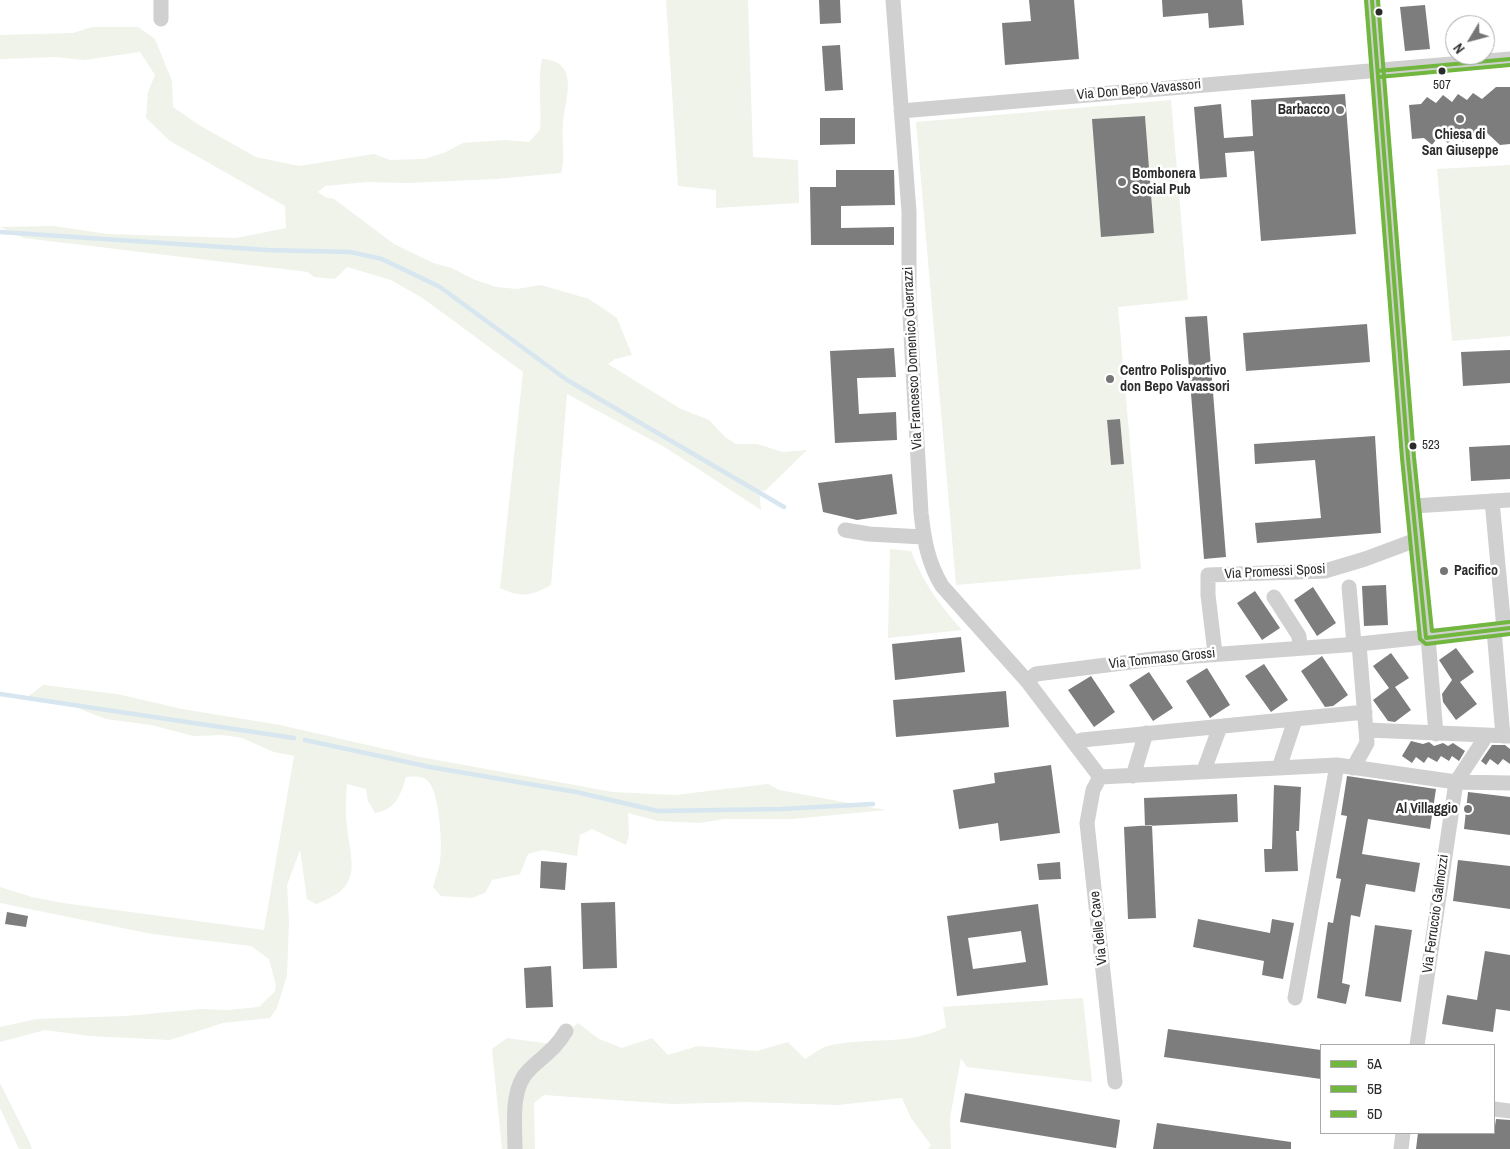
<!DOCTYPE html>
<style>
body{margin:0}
#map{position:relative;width:1510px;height:1149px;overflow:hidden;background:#fff;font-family:"Archivo Narrow",sans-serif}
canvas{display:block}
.legend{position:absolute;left:1320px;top:1044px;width:175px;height:90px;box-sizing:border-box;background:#fff;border:1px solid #aaa;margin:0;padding:6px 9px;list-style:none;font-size:15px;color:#2b2b2b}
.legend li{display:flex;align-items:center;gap:10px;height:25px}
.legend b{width:25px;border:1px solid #aaa}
.north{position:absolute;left:1445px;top:15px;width:50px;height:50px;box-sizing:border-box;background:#fff;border:1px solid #aaa;border-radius:50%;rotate:233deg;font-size:14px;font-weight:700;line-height:20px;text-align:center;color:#2b2b2b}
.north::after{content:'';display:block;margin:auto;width:18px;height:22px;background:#757575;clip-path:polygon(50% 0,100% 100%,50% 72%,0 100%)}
</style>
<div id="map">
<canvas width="1510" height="1149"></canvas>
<ul class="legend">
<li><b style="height:6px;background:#71b73f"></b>5A</li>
<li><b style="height:6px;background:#71b73f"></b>5B</li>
<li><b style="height:6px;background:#71b73f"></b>5D</li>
</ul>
<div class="north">N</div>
</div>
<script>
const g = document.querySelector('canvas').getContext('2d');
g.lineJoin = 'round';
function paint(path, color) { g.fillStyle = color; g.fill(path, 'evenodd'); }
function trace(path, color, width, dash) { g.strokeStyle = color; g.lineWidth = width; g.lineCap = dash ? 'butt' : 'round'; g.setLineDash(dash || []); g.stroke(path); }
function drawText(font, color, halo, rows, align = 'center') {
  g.font = font + ' "Archivo Narrow",sans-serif'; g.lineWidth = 5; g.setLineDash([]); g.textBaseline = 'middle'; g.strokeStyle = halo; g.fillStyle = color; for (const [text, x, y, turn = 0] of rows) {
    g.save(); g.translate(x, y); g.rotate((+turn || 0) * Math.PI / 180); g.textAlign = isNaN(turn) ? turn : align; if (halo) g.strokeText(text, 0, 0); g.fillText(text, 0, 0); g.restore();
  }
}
paint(new Path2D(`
 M666 0H748L753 157 798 160 799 203 716 208V190L678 186Z
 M92 27H138L155 39 172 81 173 107 199 125 256 157 299 166 374 154 390 160 425 159 446 152 463 143 505 140 529 142 540 130C542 105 537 83 542 59 581 61 565 99 563 124 561 141 566 156 561 173L496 179 407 183 367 182 325 186 318 192 325 197 334 199 394 244 433 263 452 268 473 279 496 287 517 289 541 285 589 299 617 318 632 355 615 359 608 364 679 408 709 420 725 437 736 444H757L783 452 807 450 765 491 759 490 761 510 666 448 567 394 551 585C532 596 521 598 500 588L523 372 424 299 391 280 347 267 335 279 314 277 308 272 24 238 0 227 53 226 108 234 236 238 286 228 285 206 170 141 146 118 148 92 155 75 140 52 84 60 56 57 0 59V35L73 33Z
 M1171 100 1188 300 1118 307 1141 569 956 585 916 122ZM1145 116 1154 233 1101 237 1093 119ZM1120 419 1124 464 1111 465 1107 420Z
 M1510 165V336L1452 341 1437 169Z
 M890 549 911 551C924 584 939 604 962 630L888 638Z
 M43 685 117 694 182 709 280 725 420 757 613 792 675 795 768 784 779 790 886 810 792 819H724L700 823 658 821 628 813 629 835 626 845 592 829 580 835 577 856 543 850 528 854 520 874 492 880 485 893 472 898 441 896 433 887C435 879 439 870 440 861 443 846 439 791 428 781 423 776 413 776 406 777 401 795 395 810 375 813L368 801 366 789 347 784C346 797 345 812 347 826 351 864 364 887 316 904L307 899 300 850 287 885 289 921 287 975 277 1008 270 1018 223 1023 170 1040 90 1036 45 1030 0 1042V1027L36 1019 126 1016 201 1009 227 1010 259 1007 275 991 276 985 269 959 251 946 152 934 0 903V887L32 897 63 903 264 930 294 756 274 752 242 738 222 735 194 736 151 725 106 719 62 702 26 698Z
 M1083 998 1092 1082 967 1067 961 1058 950 1118 951 1149H928L931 1145 911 1118 902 1098 838 1105 748 1102 672 1104 544 1095 534 1103 535 1149H502L492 1049 507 1038 551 1044 578 1023 599 1039 622 1048 652 1038 668 1055 698 1046 757 1051 788 1042 805 1059C812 1055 820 1048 828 1046 869 1036 905 1047 946 1027L943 1007Z
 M0 1083 29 1141 32 1149H19L0 1108Z`), '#eff3ea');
trace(new Path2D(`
 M0 232 267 250 350 252 382 259 440 287 567 380 784 507
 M0 694 294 738
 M305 740 430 767 576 792 658 811 781 809 873 804`), '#d7e6ef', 4.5);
paint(new Path2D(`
 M819 0H840L841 23 820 24Z
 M1029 0H1074L1079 59 1005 65 1002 23 1031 21Z
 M1162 0H1242L1244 25 1209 28 1208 13 1163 17Z
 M1425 5 1430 49 1405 51 1400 7Z
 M840 45 843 90 825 91 822 46Z
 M1496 87H1510V144L1500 145 1486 132 1478 141 1470 134 1463 142 1455 135 1448 143 1439 136 1432 145 1424 138 1412 139 1409 105 1421 104 1427 97 1436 103 1443 95 1452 102 1458 94 1467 100 1473 93 1482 99Z
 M1345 94 1356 234 1261 241 1254 151 1225 153 1227 177 1200 179 1194 107 1221 104 1224 138 1253 136 1251 100Z
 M1145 116 1154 233 1101 237 1092 119Z
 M820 118H855V144L820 145Z
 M836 170H894L895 205 841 206V228L894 227V245H811L810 187H836Z
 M1207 316 1226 557 1204 559 1185 317Z
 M1367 324 1370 362 1246 371 1243 333Z
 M894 348 896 377 857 378 859 414 896 412 897 440 835 443 830 351Z
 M1510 350V383L1463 386 1461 352Z
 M1120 419 1124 464 1111 465 1107 420Z
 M1375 436 1381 533 1257 543 1255 523 1321 518 1315 460 1255 464 1254 444Z
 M1510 445V479L1471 481 1469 447Z
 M892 474 897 514 857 520 823 512 818 483Z
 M1386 585 1388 625 1364 626 1362 586Z
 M1313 587 1336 623 1317 636 1294 600Z
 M1255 591 1280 628 1262 640 1237 603Z
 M961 637 965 672 895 680 892 644Z
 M1456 648 1474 672 1460 682 1477 704 1456 720 1443 702 1442 694 1452 680 1439 660Z
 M1391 653 1409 678 1395 687 1411 710 1395 722 1388 721 1373 700 1389 688 1373 666Z
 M1322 656 1348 695 1333 706 1325 707 1301 671Z
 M1264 664 1288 700 1271 712 1245 676Z
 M1207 668 1230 705 1210 718 1186 681Z
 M1149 672 1173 708 1153 721 1129 685Z
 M1091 676 1115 712 1094 727 1068 690Z
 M1006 691 1009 727 896 737 893 700Z
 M1411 741 1423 744 1429 742 1434 746 1443 743 1448 746 1453 743 1465 751 1459 761 1452 756 1449 761 1441 756 1437 762 1428 757 1424 763 1416 757 1412 763 1402 756Z
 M1492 745H1505L1510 749V764L1503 759 1498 765 1490 759 1486 765 1481 761Z
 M1051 765 1060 833 1000 841 998 823 959 829 953 790 995 783 994 773Z
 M1347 776 1436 789 1430 829 1368 819 1362 854 1420 863 1415 892 1366 884 1360 917 1351 915 1342 983 1350 985 1346 1004 1317 998 1328 922 1333 923 1341 879 1336 878 1347 816 1341 815Z
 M1274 785 1301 787 1299 831H1296L1298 871 1265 872 1264 849H1272Z
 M1468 792 1510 797V835L1464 829Z
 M1237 794 1238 822 1145 826 1144 798Z
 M1152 825 1156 918 1128 919 1124 827Z
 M1458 860 1510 866V909L1453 901Z
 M541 861 567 863 565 890 540 888Z
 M1060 862 1061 879 1039 880 1037 864Z
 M615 902 617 968 583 969 581 903Z
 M1038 904 1048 985 957 996 947 916ZM1021 931 1026 962 973 969 968 938Z
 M7 912 28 916 26 927 5 924Z
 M1198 919 1270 933 1272 919 1294 923 1283 979 1262 975 1264 961 1193 947Z
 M1375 925 1412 930 1401 1002 1365 996Z
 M1485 951 1510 955V1011L1496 1009 1493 1032 1442 1024 1447 995 1477 1000Z
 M551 966 553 1007 526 1008 524 968Z
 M1168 1029 1321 1050V1079L1164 1057Z
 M965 1093 1120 1120 1116 1148 960 1122Z
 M1496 1119 1510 1120V1149H1416L1418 1133H1494Z
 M1157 1123 1291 1142V1149H1153Z`), '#7d7d7d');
trace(new Path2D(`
 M161 0V19
 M893 0 909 212V299L921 513C924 540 928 563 942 586L1027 681 1100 777
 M1372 0 1408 458 1426 638
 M901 111 1510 59
 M1492 501 1504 629
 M1413 506 1510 500
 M845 530 869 534 923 537
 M1349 587 1354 644
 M1274 597 1299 636 1300 648
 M1494 630 1503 736
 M1428 637 1436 734
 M1215 653 1208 595V575L1325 571 1365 559 1416 540
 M1027 681 1036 674 1154 659 1359 644 1510 628
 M1367 730 1510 736
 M1074 743 1082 740 1365 712
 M1279 768 1295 720
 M1353 768 1367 743 1359 644
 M1204 770 1220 727
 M1133 776 1146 733
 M1100 777 1337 765 1456 782 1510 783
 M1100 777 1093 790 1087 823 1115 1082
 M1295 998 1337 765
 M1417 1045 1456 782 1483 741 1484 736
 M1494 1109 1510 1111
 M515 1149C515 1125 510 1088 529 1070 544 1055 554 1051 566 1031
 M1401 1149 1403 1133`), '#d0d0d0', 15);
trace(new Path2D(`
 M1372 0 1408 458 1426 638 1510 628
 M1378 71 1510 59`), '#71b73f', 4);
trace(new Path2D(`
 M1366 0 1402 458 1420 639 1426 644 1510 634
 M1379 77 1510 65`), '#71b73f', 4);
trace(new Path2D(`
 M1378 0 1414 457 1432 631 1509 622`), '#71b73f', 4);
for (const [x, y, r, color] of [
 [1379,12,4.5,"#2b2b2b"],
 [1442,71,4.5,"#2b2b2b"],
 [1340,110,5,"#757575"],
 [1460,119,5,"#757575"],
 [1122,182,5,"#757575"],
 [1110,379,5,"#757575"],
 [1413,446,4.5,"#2b2b2b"],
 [1444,571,5,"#757575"],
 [1468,809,5,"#757575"]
]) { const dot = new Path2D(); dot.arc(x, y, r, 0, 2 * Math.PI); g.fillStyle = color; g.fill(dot); trace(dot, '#fff', 2); }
drawText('13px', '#2b2b2b', '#fff', [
 ["507",1442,86],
 ["523",1422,446,"left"]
]);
drawText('14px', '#2b2b2b', '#fff', [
 ["Via Don Bepo Vavassori",1139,90,-5],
 ["Via Francesco Domenico Guerrazzi",913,358,-93],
 ["Via Promessi Sposi",1275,572,-3],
 ["Via Tommaso Grossi",1162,659,-6],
 ["Via Ferruccio Galmozzi",1436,914,-82],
 ["Via delle Cave",1099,928,-96]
]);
drawText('bold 14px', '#2b2b2b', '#fff', [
 ["Barbacco",1330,110,"right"],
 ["Chiesa di",1460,135,"center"],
 ["San Giuseppe",1460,151,"center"],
 ["Bombonera",1132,174],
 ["Social Pub",1132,190],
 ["Centro Polisportivo",1120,371],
 ["don Bepo Vavassori",1120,387],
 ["Pacifico",1454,571],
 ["Al Villaggio",1458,809,"right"]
], 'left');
</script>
